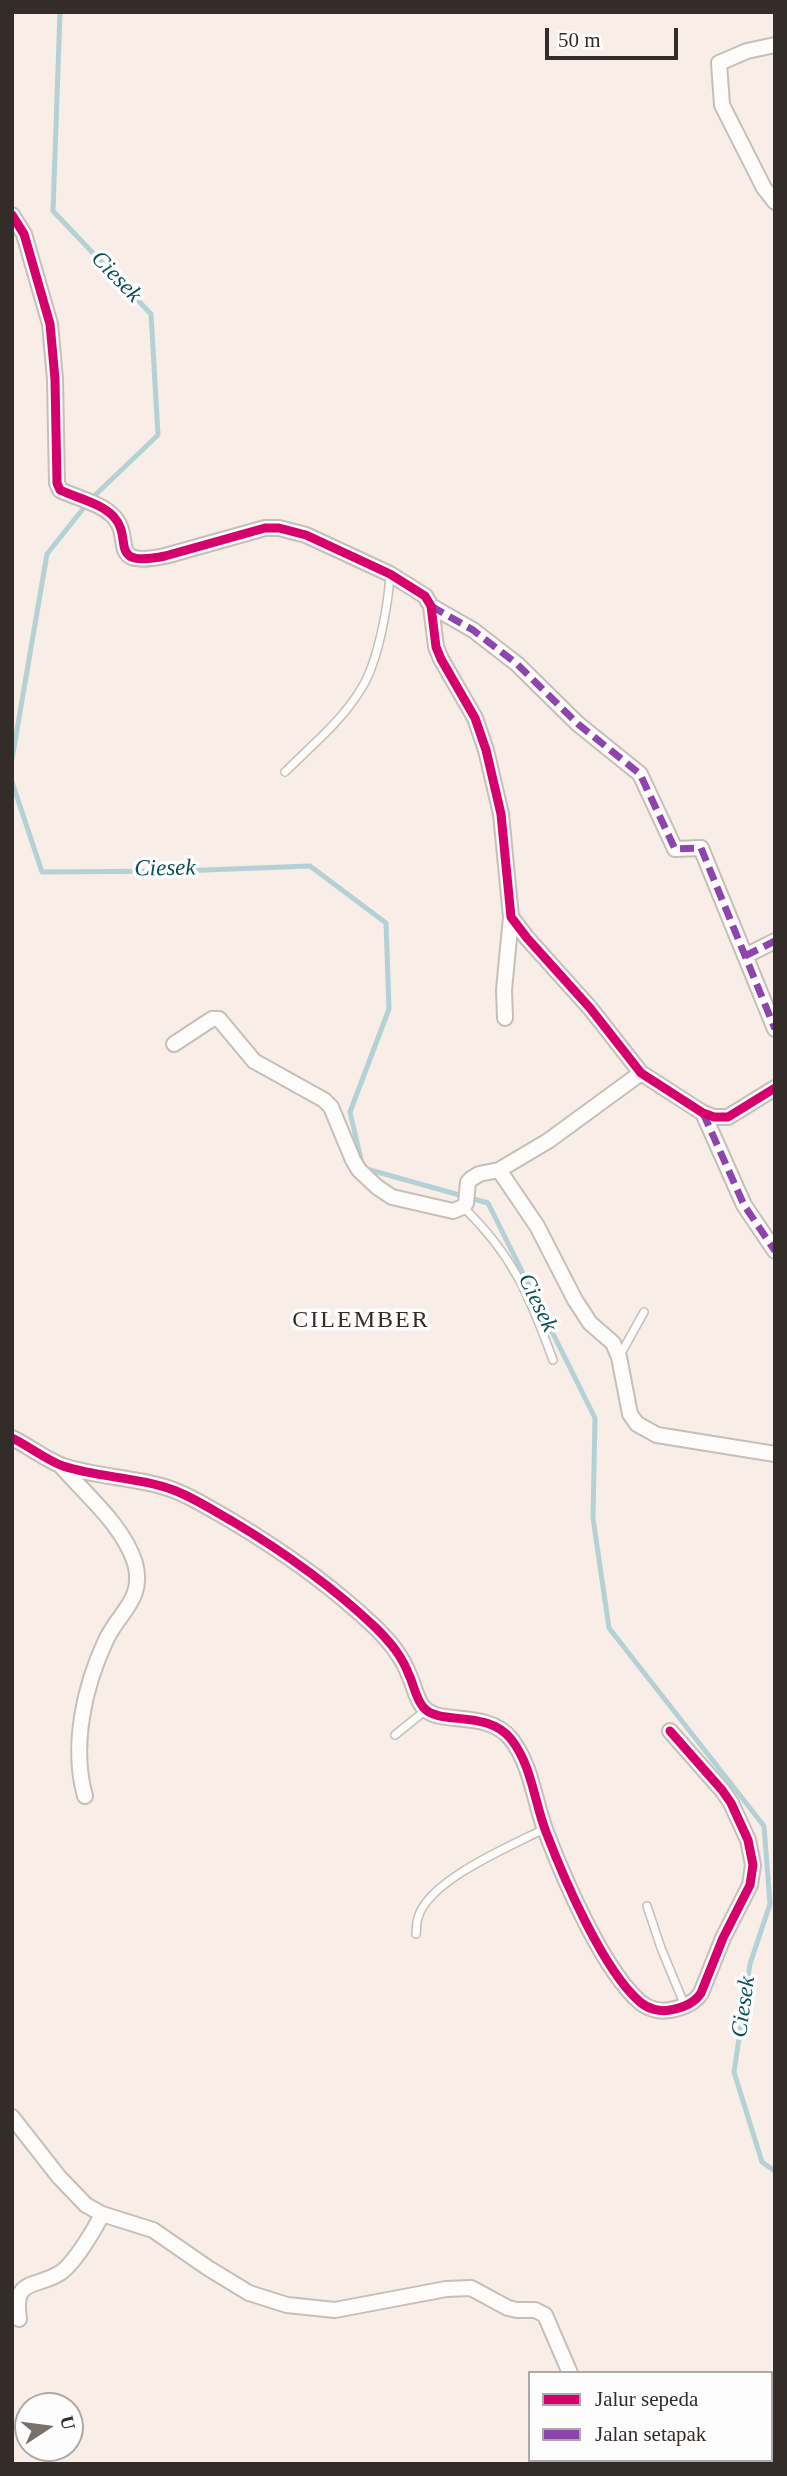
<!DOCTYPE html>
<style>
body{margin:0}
#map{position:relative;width:787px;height:2476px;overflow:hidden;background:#f8ede7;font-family:Georgia,serif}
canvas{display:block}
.frame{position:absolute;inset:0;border:14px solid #332c28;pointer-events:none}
.legend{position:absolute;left:528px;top:2371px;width:245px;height:91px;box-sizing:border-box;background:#fdfdfd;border:2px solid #aca9a8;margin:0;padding:9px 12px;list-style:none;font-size:21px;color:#332c28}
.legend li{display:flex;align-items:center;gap:14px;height:35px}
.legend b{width:35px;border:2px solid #aca9a8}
.north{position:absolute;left:14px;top:2392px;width:70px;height:70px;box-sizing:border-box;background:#fdfdfd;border:2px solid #aca9a8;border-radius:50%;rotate:77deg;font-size:19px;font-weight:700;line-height:28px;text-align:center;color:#332c28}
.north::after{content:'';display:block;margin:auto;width:24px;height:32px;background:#78706b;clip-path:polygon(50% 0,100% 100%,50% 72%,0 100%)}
.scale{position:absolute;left:545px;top:28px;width:133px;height:32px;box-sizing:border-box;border:4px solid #332c28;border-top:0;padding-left:9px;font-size:21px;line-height:24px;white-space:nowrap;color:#332c28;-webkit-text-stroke:5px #fdfdfd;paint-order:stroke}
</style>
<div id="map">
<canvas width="787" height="2476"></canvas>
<div class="frame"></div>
<ul class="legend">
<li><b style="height:9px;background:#d6006c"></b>Jalur sepeda</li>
<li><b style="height:9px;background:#8e44ad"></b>Jalan setapak</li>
</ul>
<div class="north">U</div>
<div class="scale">50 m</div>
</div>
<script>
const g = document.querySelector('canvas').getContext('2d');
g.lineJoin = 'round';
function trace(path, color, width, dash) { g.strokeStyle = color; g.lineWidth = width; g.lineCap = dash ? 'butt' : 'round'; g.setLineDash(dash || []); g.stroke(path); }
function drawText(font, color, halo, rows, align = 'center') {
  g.font = font + ' Georgia,serif'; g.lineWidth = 7; g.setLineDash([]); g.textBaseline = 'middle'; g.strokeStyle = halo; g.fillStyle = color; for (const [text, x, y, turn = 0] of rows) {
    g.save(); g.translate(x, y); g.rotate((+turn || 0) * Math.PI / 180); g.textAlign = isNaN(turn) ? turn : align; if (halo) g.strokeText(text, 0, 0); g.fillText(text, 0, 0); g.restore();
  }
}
trace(new Path2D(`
 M12 759 47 554 90 500 158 435 151 314 53 211 60 12
 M12 782 42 872 180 871 310 866 386 923 389 1009 350 1112 363 1168 488 1203 595 1418 593 1518 609 1628 764 1826 770 1904 750 1964 734 2072 762 2162 775 2171`), '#b4d2d6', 5);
const service = new Path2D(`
 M285 772C311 746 342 721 361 689 378 663 388 606 390 575
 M463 1207C513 1255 530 1297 553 1360
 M619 1357 644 1312
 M395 1735 426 1710
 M647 1906 661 1948 685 2006
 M416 1934C417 1929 416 1923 418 1918 428 1880 511 1846 544 1829`);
const minor = new Path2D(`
 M775 45 747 51 719 63 722 105 764 188 775 202
 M12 215 24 234 50 324 55 379 57 483 60 490C77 498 101 503 114 517 134 539 106 568 165 556L265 528H279L306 535 390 574 425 596 431 606 436 647 441 659 475 718 486 750 501 814 511 917 527 938 590 1008 641 1073 703 1113 714 1117H728L775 1088
 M431 606 473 630 517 664 578 724 640 774 675 849 701 848 775 1029
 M745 956 775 941
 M505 1018 504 990 511 917
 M174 1044 212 1019H219L254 1061 324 1100 331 1107 353 1160 359 1170 377 1187 392 1197 453 1211 463 1207 466 1203 468 1182 471 1179 479 1174 499 1170 548 1141 641 1073
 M703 1113 744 1205 775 1251
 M499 1170 537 1226 575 1300 590 1323 613 1343 619 1357 630 1414 637 1424 657 1435 775 1454
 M12 1438C29 1446 46 1460 63 1466 100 1478 140 1477 176 1491 196 1499 214 1511 232 1521 284 1552 332 1586 376 1628 390 1642 402 1656 409 1675 414 1685 416 1700 424 1708 440 1726 487 1709 511 1739 532 1766 534 1801 546 1832 564 1879 603 1970 640 2002 648 2009 660 2012 670 2010 682 2008 694 2004 701 1993L723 1938 750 1885 753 1865 748 1840 731 1803 722 1790 670 1731
 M61 1466C86 1495 123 1525 135 1563 145 1599 119 1612 106 1640 84 1687 71 1746 85 1796
 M12 2117 59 2177 86 2205 102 2214 153 2230 208 2268 249 2293 287 2305 335 2310 446 2289 471 2288 508 2308 517 2310H535L545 2315 570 2373
 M19 2319C13 2277 34 2289 60 2273 74 2264 95 2229 102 2214`);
trace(service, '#c6beb9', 10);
trace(minor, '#c6beb9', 18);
trace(service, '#fefcfb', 7);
trace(minor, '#fefcfb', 14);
trace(new Path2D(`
 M431 606 473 630 517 664 578 724 640 774 675 849 701 848 775 1029
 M745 956 775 941
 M703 1113 744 1205 775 1251`), '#8e44ad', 7, [14, 7]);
trace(new Path2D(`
 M12 215 24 234 50 324 55 379 57 483 60 490C77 498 101 503 114 517 134 539 106 568 165 556L265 528H279L306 535 390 574 425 596 431 606 436 647 441 659 475 718 486 750 501 814 511 917 527 938 590 1008 641 1073 703 1113 714 1117H728L775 1088
 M12 1438C29 1446 46 1460 63 1466 100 1478 140 1477 176 1491 196 1499 214 1511 232 1521 284 1552 332 1586 376 1628 390 1642 402 1656 409 1675 414 1685 416 1700 424 1708 440 1726 487 1709 511 1739 532 1766 534 1801 546 1832 564 1879 603 1970 640 2002 648 2009 660 2012 670 2010 682 2008 694 2004 701 1993L723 1938 750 1885 753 1865 748 1840 731 1803 722 1790 670 1731`), '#d6006c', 9);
drawText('italic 23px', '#0a5059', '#fdfdfd', [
 ["Ciesek",116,277,46],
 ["Ciesek",165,869,-1],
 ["Ciesek",537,1303,64],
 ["Ciesek",744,2007,-82]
]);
g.letterSpacing = '2px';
drawText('24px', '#332c28', '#fdfdfd', [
 ["CILEMBER",361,1321]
]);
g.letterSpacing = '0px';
</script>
